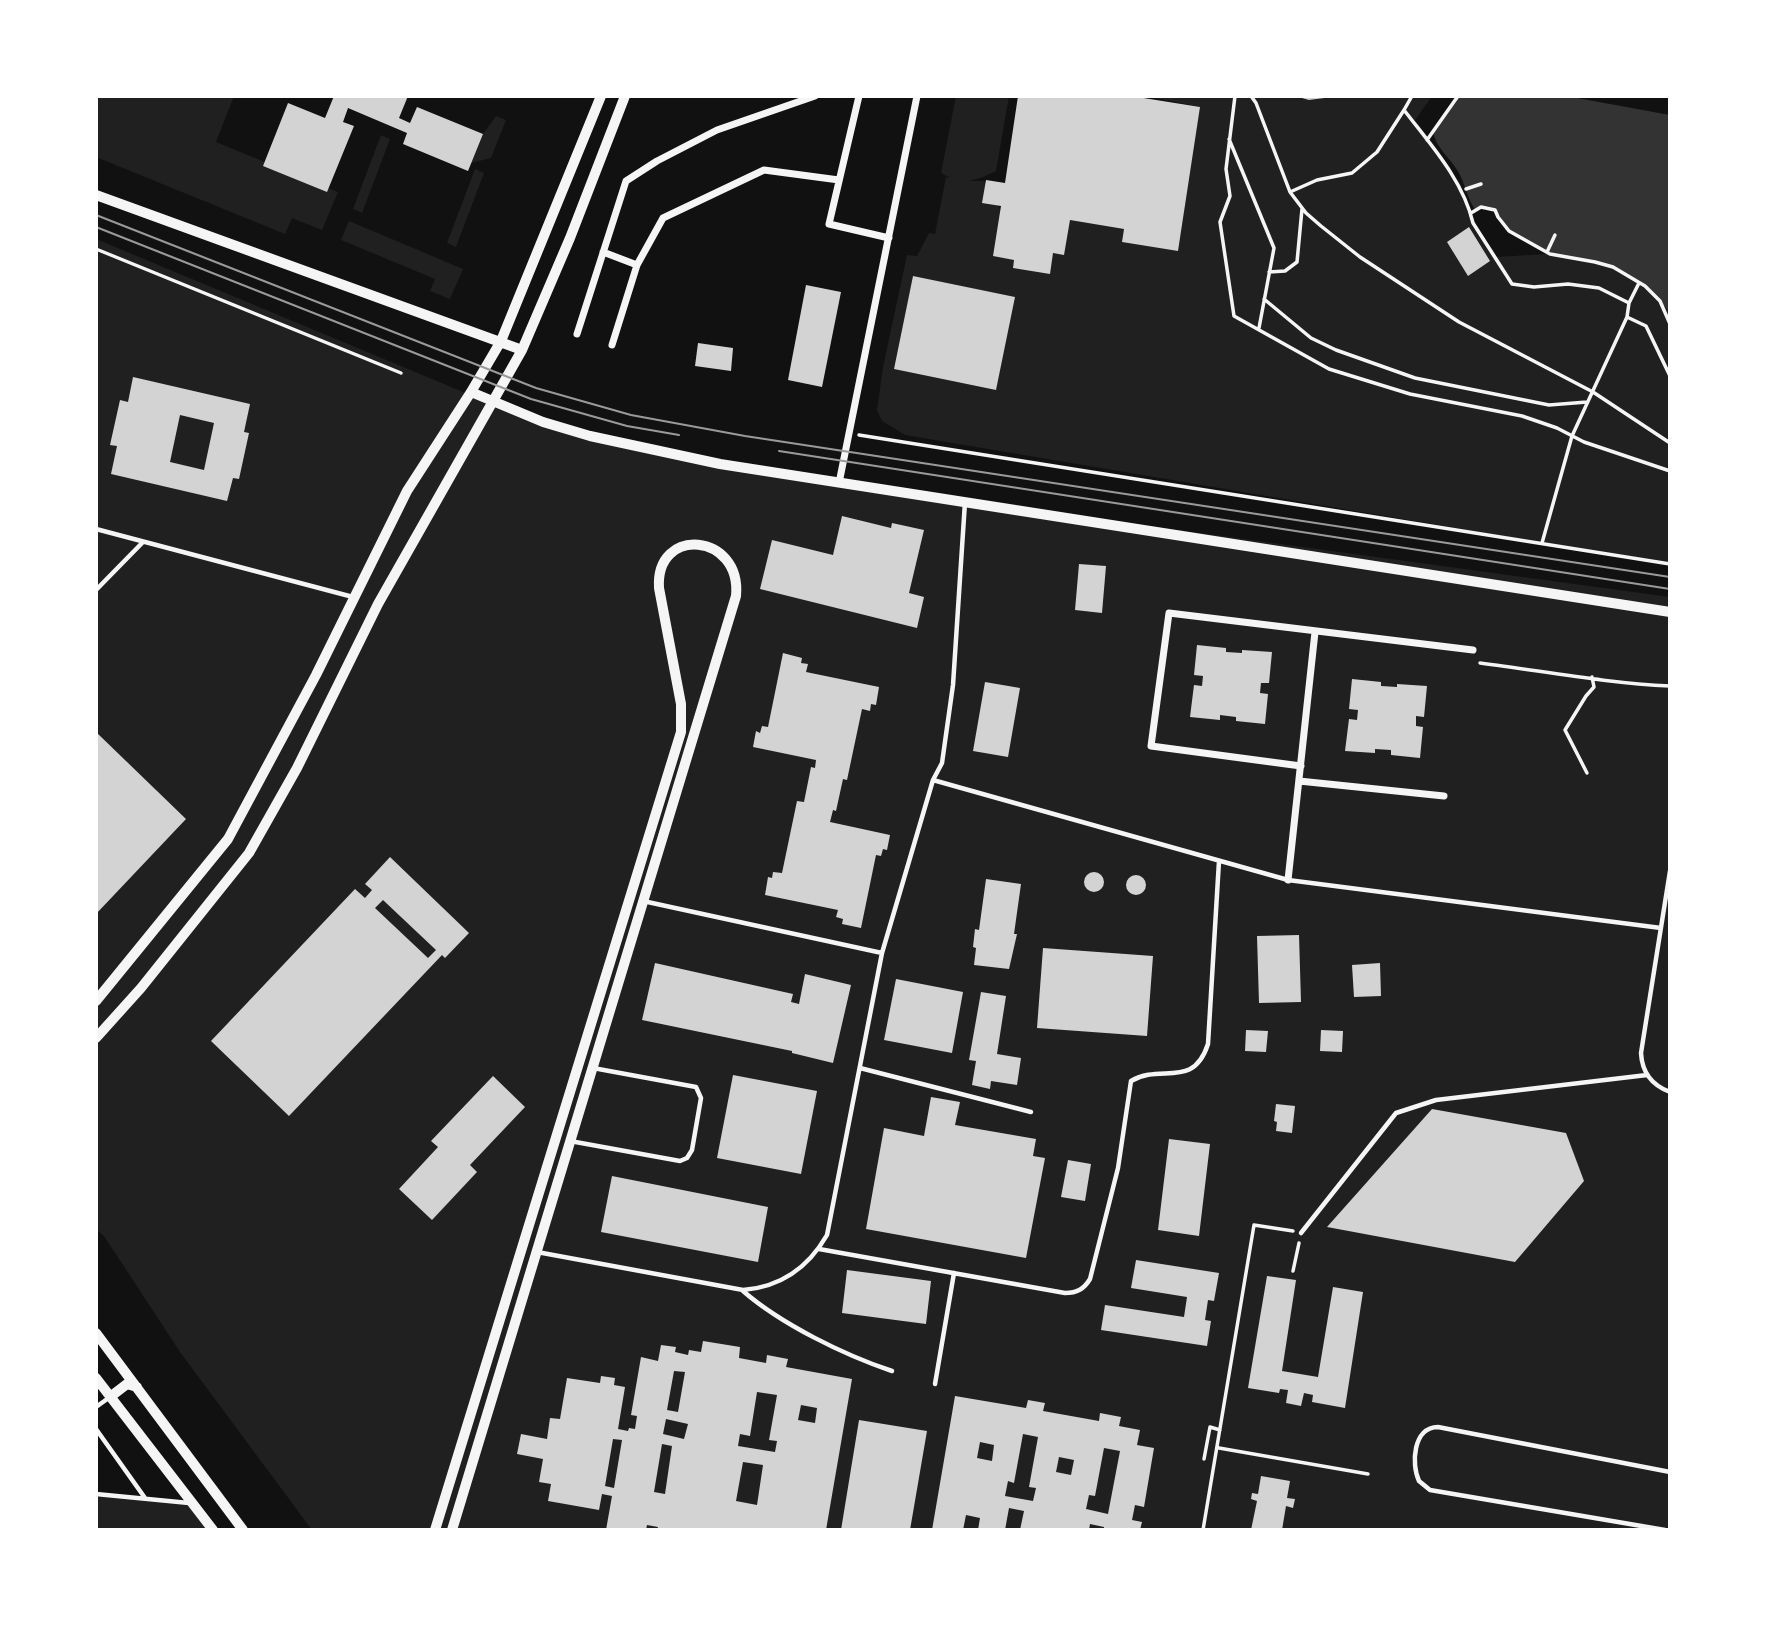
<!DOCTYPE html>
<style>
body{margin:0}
#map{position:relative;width:1766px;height:1626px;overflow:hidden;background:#111;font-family:"Open Sans",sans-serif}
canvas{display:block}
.frame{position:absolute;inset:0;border:98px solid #fff;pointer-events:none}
</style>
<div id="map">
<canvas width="1766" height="1626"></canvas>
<div class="frame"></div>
</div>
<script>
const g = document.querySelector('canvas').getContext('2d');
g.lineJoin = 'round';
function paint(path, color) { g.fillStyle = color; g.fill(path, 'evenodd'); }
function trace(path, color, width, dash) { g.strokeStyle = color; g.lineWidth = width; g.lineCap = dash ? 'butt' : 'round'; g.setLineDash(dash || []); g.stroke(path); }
paint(new Path2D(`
 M96 96H234L216 142 338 192 322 230 292 218 285 234 96 157Z
 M956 96H1009L996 171 983 177 969 181H984L1002 213 993 255 1014 260 1013 268 1053 253 1064 254 1070 220 1124 229 1122 242 1178 251 1200 107 1145 96H1432L1413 123 1451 172 1471 213 1473 223 1495 257 1547 254 1613 267 1649 291 1670 312V564L905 435 882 421 877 410 883 367 907 255 917 256 929 233 935 234 946 177 951 178 941 173ZM913 276 1014 297 996 390 894 369Z
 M496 116 506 120 491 158 471 163 483 134Z
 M381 135 390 139 362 213 353 209Z
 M475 169 484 173 456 247 447 243Z
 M349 221 463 269 450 299 430 291 435 279 341 240Z
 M96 239 504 409 572 434 767 474 1670 597V1530H312L180 1352 104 1236 96 1229Z
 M96 1493 190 1503 215 1530H96Z`), '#202020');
paint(new Path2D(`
 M1458 96H1566L1670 115V312L1645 286 1613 267 1557 256 1509 231 1495 210 1481 207 1476 211C1468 200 1466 187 1460 175 1452 159 1437 150 1433 132Z`), '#333');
paint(new Path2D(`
 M334 96H408L399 118 410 123 417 107 483 134 468 171 403 144 407 133 348 108 343 122 354 126 327 192 263 166 288 103 325 118Z
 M1018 96H1131L1200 107 1178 251 1122 242 1124 229 1070 220 1064 255 1053 253 1050 274 1013 268 1014 260 993 256 1001 206 982 203 986 180 1005 183Z
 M1295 96H1332V97L1309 100Z
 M1469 227 1490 261 1468 276 1447 242Z
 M913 276 1015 297 996 390 894 369Z
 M806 285 841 292 822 387 788 380Z
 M698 343 733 348 731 371 695 366Z
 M133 377 250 404 244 432 249 433 239 479 233 478 227 501 111 474 117 446 110 445 120 400 128 402ZM180 415 214 423 204 470 170 462Z
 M842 516 891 528 892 523 924 530 909 593 924 597 917 628 760 589 772 540 833 555Z
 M1079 564 1106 566 1102 613 1075 610Z
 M1197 645 1226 648V652L1242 653V650L1272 652 1269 683H1261L1260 693 1268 694 1265 724 1236 721V717L1220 715V720L1190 717 1194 685 1202 686 1203 676 1194 675Z
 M783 653 802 658 801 663 808 664 806 672 879 687 876 705 871 704 870 711 862 709 847 780 843 779 836 811 833 810 830 822 890 835 887 850 883 849 881 856 876 855 861 928 842 924 843 919 836 917 838 910 765 895 768 877 772 878 773 872 782 873 797 801 804 802 811 767 815 768 816 760 753 747 756 731 760 733 762 726 768 727Z
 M1352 679 1381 682V686L1397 687V684L1427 686 1424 717 1416 716V726L1423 727 1420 758 1391 755V750L1375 749V753L1345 751 1349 719 1357 720 1358 710 1349 709Z
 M985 682 1020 688 1008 757 973 751Z
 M96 732 186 819 96 914V857L98 855 96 853Z
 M390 857 469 933 445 958 442 955 289 1116 211 1041 355 889 365 898 372 890 365 884ZM383 900 436 950 428 958 375 908Z
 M1084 882a10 10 0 1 1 20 0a10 10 0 1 1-20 0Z
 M1126 885a10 10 0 1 1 20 0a10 10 0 1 1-20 0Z
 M986 879 1021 884 1014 934H1017L1009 969 974 965 976 948 973 947 975 929 979 930Z
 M1299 935 1301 1002 1259 1003 1257 936Z
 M1043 948 1153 956 1147 1036 1037 1028Z
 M655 963 793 994 791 1002 799 1004 805 974 851 985 833 1063 792 1053V1051L642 1020Z
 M1380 963 1381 996 1354 997 1352 965Z
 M896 979 963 992 952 1053 884 1040Z
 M981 992 1006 996 997 1054 1021 1058 1017 1085 991 1081 990 1089 972 1085 976 1061 969 1060Z
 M1246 1030 1268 1031 1266 1052 1245 1051Z
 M1321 1030 1343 1031 1342 1052 1320 1051Z
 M733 1075 817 1091 801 1174 717 1158Z
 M493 1076 525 1107 470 1165 477 1172 432 1220 399 1189 438 1147 431 1141Z
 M931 1097 960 1102 955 1125 1036 1139 1033 1156 1045 1158 1026 1258 866 1229 884 1128 924 1136Z
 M1276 1104 1295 1106 1292 1133 1276 1131 1277 1122 1274 1121Z
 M1432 1109 1566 1133 1584 1181 1515 1262 1327 1227Z
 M1169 1139 1210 1144 1199 1236 1158 1230Z
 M1068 1160 1091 1164 1085 1201 1061 1197Z
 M612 1176 768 1207 758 1262 601 1232Z
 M1136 1260 1219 1273 1214 1301 1208 1300 1205 1320 1211 1321 1207 1346 1101 1330 1105 1305 1184 1317 1187 1297 1131 1288Z
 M847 1270 931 1281 926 1324 842 1313Z
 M1267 1276 1296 1280 1282 1371 1318 1377 1333 1287 1363 1292 1345 1408 1312 1402 1313 1395 1304 1393 1301 1406 1286 1403 1288 1390 1280 1389 1279 1393 1248 1388Z
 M703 1341 740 1347 739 1358 766 1363 767 1355 788 1359 786 1367 852 1379 826 1530H657L658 1527 647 1525 646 1530H606L612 1496 602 1494 599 1510 548 1501 551 1484 539 1482 543 1459 517 1454 521 1434 547 1439 550 1418 560 1419 567 1378 600 1383 601 1376 615 1378 614 1385 625 1387 618 1429 628 1431 629 1428 635 1429 637 1416 631 1415 641 1357 658 1361 661 1345 676 1347 675 1352 688 1355 689 1350 701 1352ZM674 1371 685 1372 678 1412 667 1410ZM757 1392 777 1395 769 1440 777 1441 775 1452 738 1446 740 1434 750 1436ZM801 1405 817 1408 815 1423 798 1420ZM666 1419 688 1424 684 1439 663 1434ZM613 1439 622 1440 614 1488 605 1486ZM662 1444 672 1446 665 1494 654 1492ZM743 1462 763 1465 757 1505 736 1501Z
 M955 1396 1026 1408 1028 1400 1045 1403 1043 1411 1099 1421 1100 1413 1121 1417 1119 1426 1140 1430 1137 1445 1154 1448 1144 1507 1135 1505 1132 1520 1142 1522 1140 1530H1104V1527L1090 1524 1089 1530H1020L1024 1511 1009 1508 1005 1530H978L980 1518 966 1515 963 1530H932ZM1023 1434 1038 1437 1029 1487 1036 1488 1033 1501 1005 1496 1008 1481 1014 1483ZM980 1442 994 1445 992 1461 977 1458ZM1104 1448 1120 1451 1108 1514 1086 1509 1089 1495 1095 1496ZM1059 1457 1074 1460 1071 1475 1056 1472Z
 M859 1420 927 1431 910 1530H841Z
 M1261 1476 1290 1481 1287 1498 1295 1499 1293 1508 1286 1506 1282 1530H1251L1257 1501 1251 1499 1252 1493 1258 1494Z`), '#d3d3d3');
trace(new Path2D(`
 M1235 96 1226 169 1230 196 1220 222 1234 316 1329 369 1410 394 1522 416 1557 428 1584 442 1670 471
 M1251 96 1256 103 1290 192 1306 213 1321 226 1360 257 1459 322 1593 392 1670 443
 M1412 96 1404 110C1430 144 1463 180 1473 223L1512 284 1534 287 1568 284 1599 288 1629 303
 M1229 139 1274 248 1259 328
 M1427 140 1458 96
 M1466 189 1481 184
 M1290 192 1317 180 1352 173 1377 152 1404 110
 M1471 213 1481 207 1495 210 1498 217 1509 231 1550 254 1595 262 1613 267 1645 286 1660 301 1670 324
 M96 249 401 373
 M1547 252 1555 235
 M1269 272 1285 271 1297 262 1302 209
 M1264 299 1311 338 1336 350 1415 378 1549 405 1587 402
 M1627 317 1646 326 1670 376
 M859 435 1670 564
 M1542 543 1572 436 1627 317 1629 303 1639 283
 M1480 663C1543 671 1606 683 1670 686
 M1587 773 1565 730 1586 696 1594 687 1592 677
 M1293 1271 1299 1243
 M1219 1448 1368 1474
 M1204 1459 1210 1427 1220 1430
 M1203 1530 1254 1225 1293 1231`), '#f5f5f5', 3.5);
trace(new Path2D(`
 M96 529 353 597
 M96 590 143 542
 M933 780 1288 880 1661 928
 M1670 871 1641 1053C1642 1072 1651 1085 1670 1092
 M643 901 882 953
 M860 1068 1031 1112
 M570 1141 680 1161 687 1158 692 1150 701 1098 696 1087 593 1068
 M1301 1233 1396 1113 1436 1100 1647 1075
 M819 1249 1065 1293C1077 1293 1084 1289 1090 1279L1118 1168 1131 1081C1161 1063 1193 1090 1208 1044L1219 861
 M537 1252 743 1290C781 1287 808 1268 827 1235L882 953 933 780 942 763 953 685 965 502
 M743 1291C781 1324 844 1355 892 1371
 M935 1384 954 1273
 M96 1407 110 1397
 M96 1429 145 1498
 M96 1494 189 1503
 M1665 1530 1430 1490 1419 1481C1411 1464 1413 1427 1438 1427L1670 1472`), '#f5f5f5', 4.5);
trace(new Path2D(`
 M859 96 829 224 889 238
 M603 252 637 265
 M577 334 626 181 657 161 717 130 815 96
 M612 345 637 265 663 218 764 170 839 180
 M839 483 917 96
 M1301 766 1151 746 1169 613 1473 650
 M1299 781 1444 796
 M1288 880 1315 632`), '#f5f5f5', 7);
trace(new Path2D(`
 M96 195 522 350
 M471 392 543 422 590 436 720 464 1670 612
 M96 1001 228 839 316 675 407 491 471 392 501 341 601 96
 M96 1038 141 988 249 853 297 768 378 604 522 350 570 238 625 96
 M96 1333 243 1530
 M96 1378 213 1530
 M110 1397 127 1384 137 1387
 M435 1530 681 732V704L659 588C655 525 742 533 736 596L452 1530`), '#f5f5f5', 10);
trace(new Path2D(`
 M96 215 536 388 631 415 745 436 1670 577
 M96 227 531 399 627 426 679 435
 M779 451 1670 589`), '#9a9a9a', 2);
</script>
